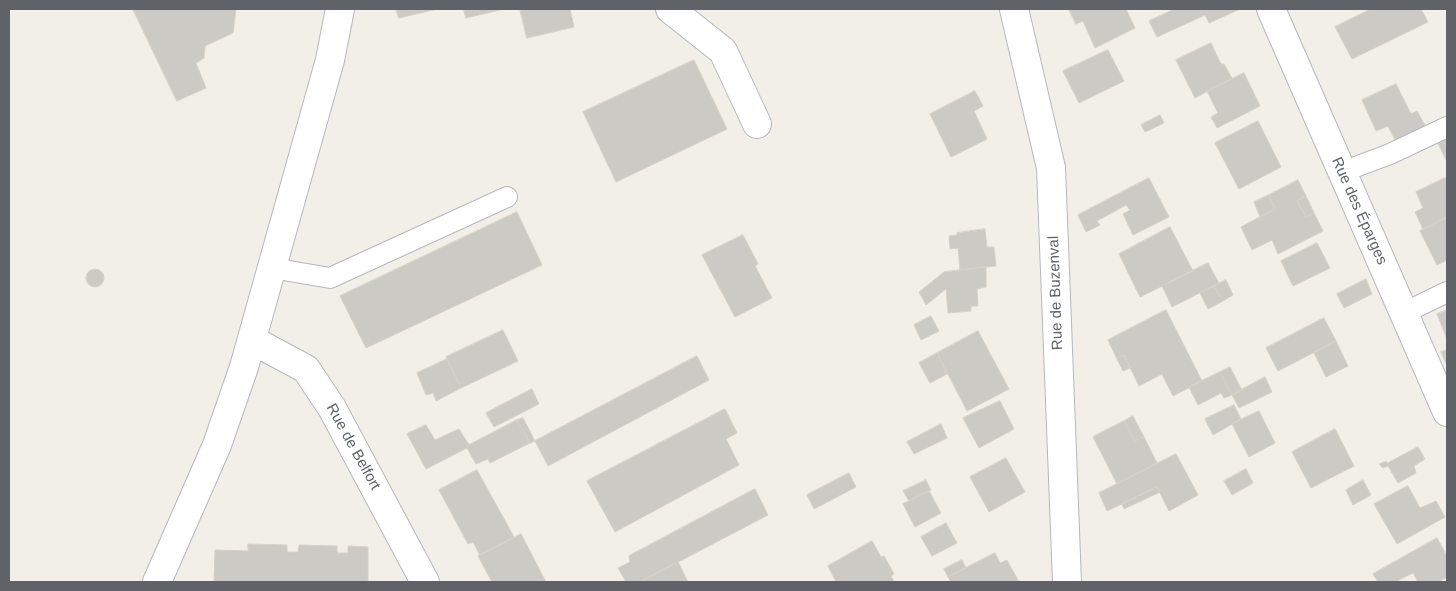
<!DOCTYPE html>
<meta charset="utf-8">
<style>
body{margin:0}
#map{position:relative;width:1456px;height:591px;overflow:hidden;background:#f1efe8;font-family:Helvetica,sans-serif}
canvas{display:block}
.frame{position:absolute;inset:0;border:10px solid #5f6368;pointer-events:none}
</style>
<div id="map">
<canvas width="1456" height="591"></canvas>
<div class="frame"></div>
</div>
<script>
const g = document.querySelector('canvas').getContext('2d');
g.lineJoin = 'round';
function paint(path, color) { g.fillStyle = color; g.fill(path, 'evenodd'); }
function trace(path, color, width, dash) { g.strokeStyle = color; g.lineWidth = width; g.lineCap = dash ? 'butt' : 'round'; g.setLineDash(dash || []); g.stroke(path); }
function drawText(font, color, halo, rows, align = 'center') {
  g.font = font + ' Helvetica,sans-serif'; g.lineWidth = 4; g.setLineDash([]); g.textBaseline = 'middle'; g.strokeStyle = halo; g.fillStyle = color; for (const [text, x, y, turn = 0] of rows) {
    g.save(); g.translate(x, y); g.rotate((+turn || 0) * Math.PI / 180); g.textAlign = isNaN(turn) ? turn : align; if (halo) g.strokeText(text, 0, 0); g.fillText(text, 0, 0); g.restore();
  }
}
const building = new Path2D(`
 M133 9H236L233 33 205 46 204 58 196 63 206 88 177 101Z
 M396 9H437L399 18Z
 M464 9H504L466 18Z
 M520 9H570L574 27 527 38Z
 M1069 9H1126L1135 28 1095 48 1083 21 1076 24Z
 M1175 9H1240L1209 23 1205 15 1157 37 1149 21Z
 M1371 9H1421L1428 22 1352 59 1335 27Z
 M1211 43 1221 64H1224L1232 78 1195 98 1176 60Z
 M1108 50 1124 81 1079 103 1063 71Z
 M694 60 727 129 616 182 583 112Z
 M1244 73 1260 106 1217 128 1211 117 1218 113 1207 91Z
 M1396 84 1411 114 1417 111 1427 129 1397 144 1388 126 1376 131 1362 100Z
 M975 91 983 106 974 111 987 139 951 157 930 114Z
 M1160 115 1164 123 1145 132 1141 125Z
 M1258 121 1281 167 1239 189 1215 143Z
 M1447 136V159L1446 160 1437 141Z
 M1447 177V217L1423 229 1415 212 1423 208 1416 192Z
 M1149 178 1169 217 1133 235 1123 214 1130 210 1126 205 1097 221 1100 225 1086 232 1078 215Z
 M1298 180 1306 196 1297 201 1306 217 1314 213 1323 231 1278 254 1272 240 1252 250 1241 227 1275 209 1269 195Z
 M1269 195 1275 209 1260 217 1254 202Z
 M1306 196 1314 213 1306 217 1297 201Z
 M517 212 542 265 366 348 340 296Z
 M1447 217V260L1437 265 1420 231Z
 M1170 227 1193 271 1140 297 1119 254Z
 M985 229 987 247H994L996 266 960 270 958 248 950 249 949 236 957 235V233Z
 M743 235 758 264 755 266 772 298 735 317 702 255Z
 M1317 243 1330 268 1293 286 1281 261Z
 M1208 263 1219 283 1172 307 1162 286Z
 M986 267V287L977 289 978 306H971V311L948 313 946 289 926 305 919 292 944 272Z
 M86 278a9 9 0 1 1 18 0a9 9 0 1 1-18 0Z
 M1366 279 1372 294 1344 308 1337 294Z
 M1226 280 1233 295 1223 301 1214 286Z
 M1214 286 1223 301 1208 309 1200 293Z
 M1166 310 1202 381 1173 396 1162 374 1139 386 1124 355 1117 359 1108 340Z
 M1447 310V339L1437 314Z
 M931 316 939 331 921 340 914 325Z
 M1324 318 1336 341 1278 371 1266 348Z
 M503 330 518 361 461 388 446 357Z
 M978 331 1009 389 967 411 937 353Z
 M1336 341 1348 366 1326 377 1314 353Z
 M1447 350V366L1441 352Z
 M937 353 947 374 930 383 919 363Z
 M1124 355 1130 368 1123 371 1117 359Z
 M697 356 709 380 548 466 535 441Z
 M447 359 461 388 436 401 433 393 426 395 417 373Z
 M1230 367 1242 390 1232 395 1220 372Z
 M1220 372 1232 395 1224 398 1221 393 1198 405 1189 387Z
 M1265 377 1272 392 1239 408 1232 395Z
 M532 389 539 404 494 427 486 413Z
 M1000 401 1014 429 979 448 963 418Z
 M1234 405 1241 419 1213 435 1205 419Z
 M725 409 737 433 726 439 739 465 615 532 587 481Z
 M1259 411 1275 443 1249 457 1232 424Z
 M1133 416 1144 437 1135 441 1124 421Z
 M523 418 535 441 530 443 517 420Z
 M517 420 530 443 490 463 488 459 476 464 467 448 469 445Z
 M1124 421 1135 441 1144 437 1157 463 1117 484 1093 437Z
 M941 424 947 438 914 454 907 442Z
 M426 425 435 440 459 429 469 445 467 448 426 469 407 434Z
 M1335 429 1354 466 1311 488 1292 452Z
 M1418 447 1425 459 1414 466 1416 473 1398 483 1388 466 1383 468 1379 464 1386 461 1387 463Z
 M1176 454 1198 495 1169 511 1157 487 1107 511 1099 493Z
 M1006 458 1025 492 989 512 970 477Z
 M1246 469 1253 483 1232 495 1224 481Z
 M477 470 514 537 480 555 473 542 468 544 439 490Z
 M849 473 856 487 814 509 807 495Z
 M926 480 931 490 909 501 903 491Z
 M1363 480 1371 495 1353 505 1346 490Z
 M1408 486 1420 508 1436 501 1445 517 1397 544 1374 504Z
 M1157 487 1160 492 1124 509 1122 504Z
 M755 489 768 515 640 582H626L618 568 630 562 629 556Z
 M929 491 941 513 915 527 903 504Z
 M946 523 957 543 932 556 921 537Z
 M521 534 546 582H492L478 556Z
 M1437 538 1447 556V577L1438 582H1418L1413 573 1395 582H1378L1373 574Z
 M872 541 881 557 884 556 894 574 891 576 894 582H836L828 566Z
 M248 544 287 545V552H298L299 545 337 546V553H348V546L368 547V582H214L215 550 248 551Z
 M995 553 1000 563 1007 560 1019 582H951L948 577Z
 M962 560 966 568 948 577 944 569Z
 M678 562 688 582H640Z`);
paint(building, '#cccac5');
trace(building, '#d6d1c6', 1);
const service = new Path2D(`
 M1342 172 1390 154 1447 127
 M272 268 330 278 507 197
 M1404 313 1447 292`);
const minor = new Path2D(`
 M670 9 723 51 757 124
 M1014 9 1051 168 1067 582
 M1271 9 1447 412
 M252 340 306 369 332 408 425 582
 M157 582 217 445 244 367 330 60 340 9`);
trace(service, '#b5b8bc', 22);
trace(minor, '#b5b8bc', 30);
trace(service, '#fff', 20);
trace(minor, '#fff', 28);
drawText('15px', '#5f6368', '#fff', [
 ["Rue des Éparges",1359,211,66],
 ["Rue de Buzenval",1056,293,-92],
 ["Rue de Belfort",353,447,61]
]);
</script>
